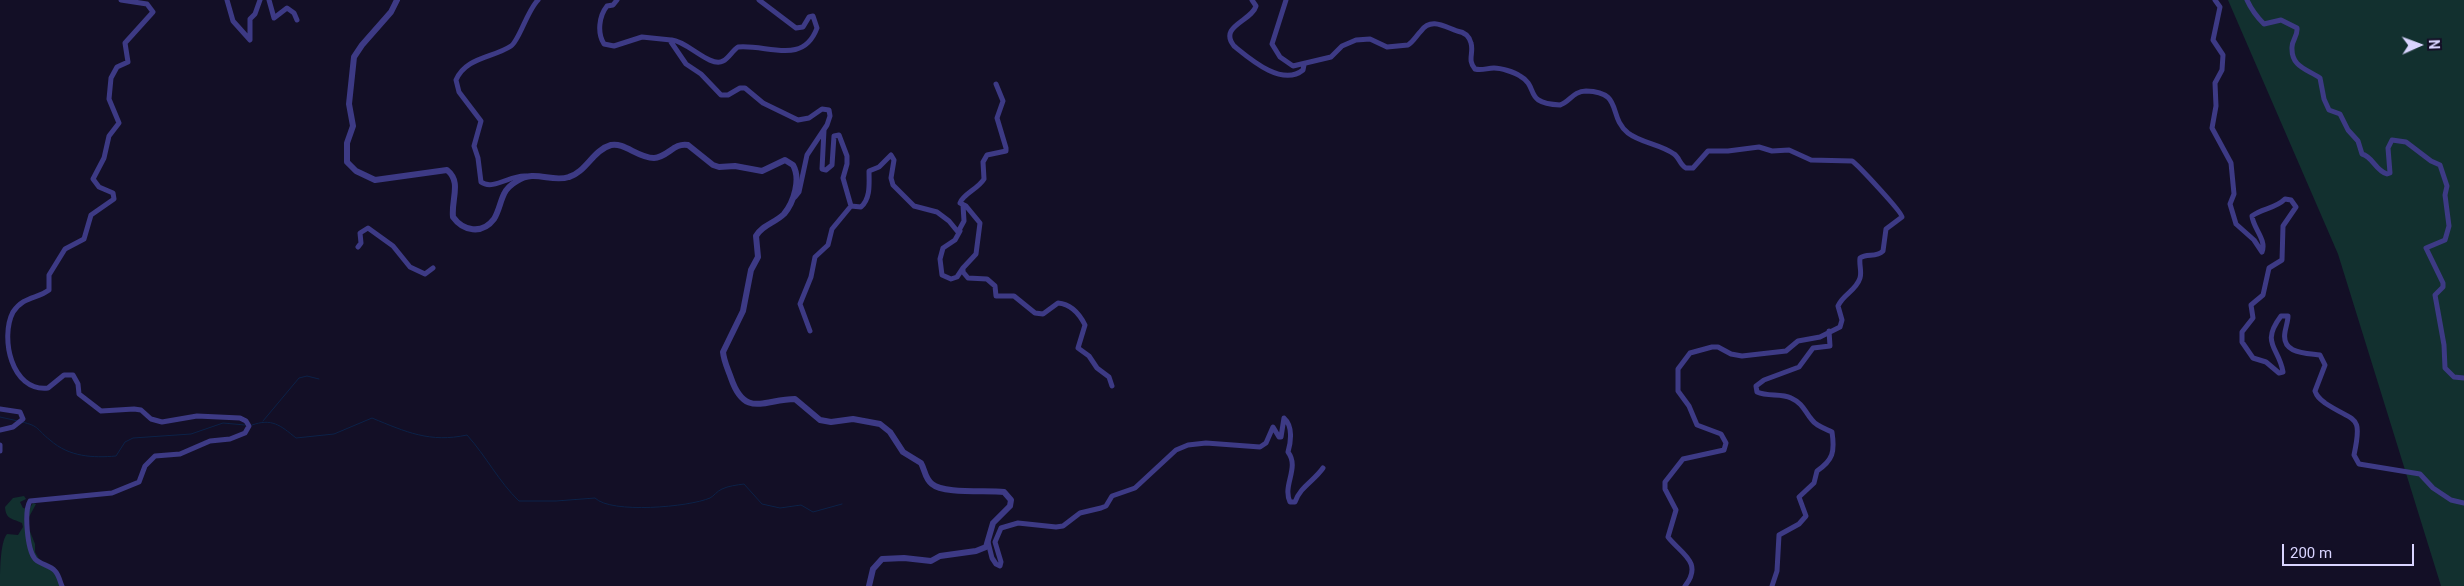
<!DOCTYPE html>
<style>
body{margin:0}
#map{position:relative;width:2464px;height:586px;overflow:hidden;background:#130f26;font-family:Roboto,sans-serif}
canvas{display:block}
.north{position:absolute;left:2394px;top:20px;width:50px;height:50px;-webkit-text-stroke:4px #130f26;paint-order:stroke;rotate:88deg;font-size:14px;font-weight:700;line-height:20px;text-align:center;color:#d9d4ff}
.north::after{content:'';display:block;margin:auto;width:18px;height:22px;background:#d9d4ff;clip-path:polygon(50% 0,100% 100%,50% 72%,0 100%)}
.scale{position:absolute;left:2282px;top:544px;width:132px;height:22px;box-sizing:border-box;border:2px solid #d9d4ff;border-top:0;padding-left:6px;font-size:15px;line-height:18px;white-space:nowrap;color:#d9d4ff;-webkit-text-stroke:4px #130f26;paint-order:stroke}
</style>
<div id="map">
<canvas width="2464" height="586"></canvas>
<div class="north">N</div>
<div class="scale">200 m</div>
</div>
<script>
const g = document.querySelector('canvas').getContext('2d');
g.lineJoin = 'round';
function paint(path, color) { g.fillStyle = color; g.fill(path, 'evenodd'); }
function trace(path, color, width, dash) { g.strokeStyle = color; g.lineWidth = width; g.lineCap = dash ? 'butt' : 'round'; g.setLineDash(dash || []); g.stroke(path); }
paint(new Path2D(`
 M2228 0H2464V586H2441L2338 254Z
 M24 496 26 499 20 502 23 508 29 509 33 503 36 504 29 517V529L35 544V552L43 566 57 573 63 586H0C0 573 0 542 7 534L18 535 23 527 22 523C12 518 6 520 5 507L13 498Z`), '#12302f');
trace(new Path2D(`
 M0 417 18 421
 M263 421 299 378 307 376 319 379
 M22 422C40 426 37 430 50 440 69 457 93 458 116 456L125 442 133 438 191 434 223 423 245 425
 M252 425C272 418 280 425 296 438L334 434 372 418C406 432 430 443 467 435 486 456 499 482 519 501H556L595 498C611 514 689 507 710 498 714 496 717 491 722 489 728 486 737 485 744 484L762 504 780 508 801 505 813 512 842 504`), '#0c2248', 1);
trace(new Path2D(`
 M227 0 233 21 250 40V19L255 14 260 0
 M269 0 274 18 287 8 294 13 297 20
 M617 0 613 5 607 6C599 16 597 33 604 44L614 46 642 37 671 40
 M759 0 796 28 803 27 809 17 813 16 817 28C803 66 767 44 738 47 732 51 729 58 723 61 710 68 687 41 672 40L671 42 686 64 701 74 721 95H728L740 88H745L763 103 798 120 809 118 822 109 829 110 830 116 827 125 807 155 799 192 795 197
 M1252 0 1256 6C1252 21 1218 26 1234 46 1250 59 1282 87 1303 70L1304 65
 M1286 0 1272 44 1280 57 1293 66 1331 57 1342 46 1356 40 1370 39 1387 47 1408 45C1414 41 1416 36 1421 31 1431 17 1445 27 1457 31 1464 32 1469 35 1471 43 1474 53 1467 60 1475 69 1482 71 1487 68 1494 68 1501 68 1514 72 1520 76 1540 87 1522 103 1560 105 1570 102 1573 91 1586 91 1624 92 1607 116 1628 133 1641 143 1660 144 1674 154 1679 157 1680 165 1686 168H1693L1708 151H1728L1759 147 1772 151 1789 150 1811 160 1852 161C1856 163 1902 212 1902 217L1886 229 1883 251C1876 258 1867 253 1860 258 1859 265 1862 272 1860 278 1856 291 1843 294 1838 306L1842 320 1840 327 1820 337 1798 341 1786 351 1742 356 1731 354 1718 347H1712L1690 353 1678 369V391L1689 406 1697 425 1721 434 1726 443 1724 450 1683 459 1665 482V489L1676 510 1668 537C1680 553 1704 562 1685 586
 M2215 0 2220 7 2213 40 2223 55 2222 70 2215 83 2216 106 2212 128 2231 163 2234 194 2230 204 2236 224 2254 240 2262 252C2267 240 2253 228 2252 216 2262 208 2275 209 2285 199L2291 200 2296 207 2283 226 2282 260 2269 268 2263 295 2251 305 2253 318 2242 332V342L2253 358 2266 362 2279 373 2283 372C2279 347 2260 344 2281 316H2288C2288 321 2286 326 2285 332 2281 354 2306 353 2320 355L2325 365 2315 391C2317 397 2320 399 2325 403 2355 423 2363 413 2354 455L2359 464 2420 474 2433 488 2451 500 2464 503
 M2247 0C2251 9 2257 17 2264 24L2281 20 2297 28C2298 36 2292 40 2292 47 2291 67 2307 69 2320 78L2324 99 2329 110 2340 114 2348 130 2358 141 2362 154C2373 157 2375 170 2387 174L2390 173 2388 148 2392 140 2406 142 2431 161 2440 165 2447 186 2445 195 2449 226 2445 240 2426 248 2443 283V287L2435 295 2444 345 2445 368 2454 377 2464 378
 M996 84 1003 101 997 118 1006 148V151L987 155 983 162 984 179C978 189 963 194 960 203L966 206 980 223 976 254 963 268V272L968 278 987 279 995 286 996 296H1014L1035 313 1043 314 1058 303C1071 304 1079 313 1085 325L1078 348 1089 356 1097 368 1109 377 1112 386
 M824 130 822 169 826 170 832 165 834 136 839 135 847 156V164L843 178 851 206 861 207C871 198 869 183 869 171L879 167 891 155 894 160 891 178 893 185 914 206 937 212 949 221 958 232 964 221 963 205
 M526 176C512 174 493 191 481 182L478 158 474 146 481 121 459 92 456 80C466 57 493 58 511 46 519 41 527 11 538 0
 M960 231 955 240 943 248 940 259 942 275 951 279 957 277 963 268
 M358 247 361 243 360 233 368 228 393 246 410 267 425 274 433 268
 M810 331 800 304 811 277 815 257 828 245 832 229 851 206
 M0 409 20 412 23 419 13 427 0 430
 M0 445V451
 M988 542 992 558 996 564 1000 566 1001 562 995 542 1001 528 1018 523 1056 527 1063 526 1080 513 1101 508 1106 506 1112 496 1135 488 1176 450 1188 445 1206 443 1260 447 1266 443 1273 427 1279 437H1281L1284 418C1293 426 1291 442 1288 452 1300 468 1282 485 1290 502H1295C1300 487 1314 481 1323 468
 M62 586C60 582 59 575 55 571 50 565 41 565 35 559 27 549 24 511 30 501L112 493 139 482 145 466 155 456 180 454 210 441 230 439 245 433 249 426 246 421 240 418 197 416 162 422 151 419 141 410 134 409 101 411 79 394 78 384 73 375H64L48 388C11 392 0 337 13 312 24 296 37 299 49 290V275L65 249 84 239 91 215 114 199 113 193 99 187 93 179 104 158 109 136 119 123 109 99 111 78 117 67 128 62 125 43 153 12 147 4 121 0
 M1772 586 1777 571 1779 535 1799 524 1806 516 1799 497 1814 483 1817 471C1833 460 1835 452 1832 432 1826 429 1816 426 1812 420 1804 411 1804 404 1791 398 1781 393 1768 397 1757 392L1756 386 1764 380 1799 367 1813 348 1830 346 1829 331`), '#3d3a85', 5);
trace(new Path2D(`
 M397 0 391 12 362 45 354 57 349 104 353 126 347 143V162L356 171 375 180 447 170C462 182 451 199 453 217 463 231 482 235 494 219 499 211 500 202 504 194 506 189 512 184 517 181 535 169 551 183 569 177 586 172 593 150 611 145 624 142 638 158 654 158 667 158 674 142 688 145L713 165 719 167 735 166 762 171 785 160 793 165C801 179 794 202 784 214 775 223 762 225 756 236L758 257 751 270 743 311 723 352C724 362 728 369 731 378 745 419 765 399 795 399L820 420 831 422 853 419 880 424 890 432 903 452 921 463C925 470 925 479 932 484 943 494 987 490 1004 492L1011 500 1010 506 993 523 986 547 976 551 940 556 931 561 904 558 882 559 873 569 869 586`), '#3d3a85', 6);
</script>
